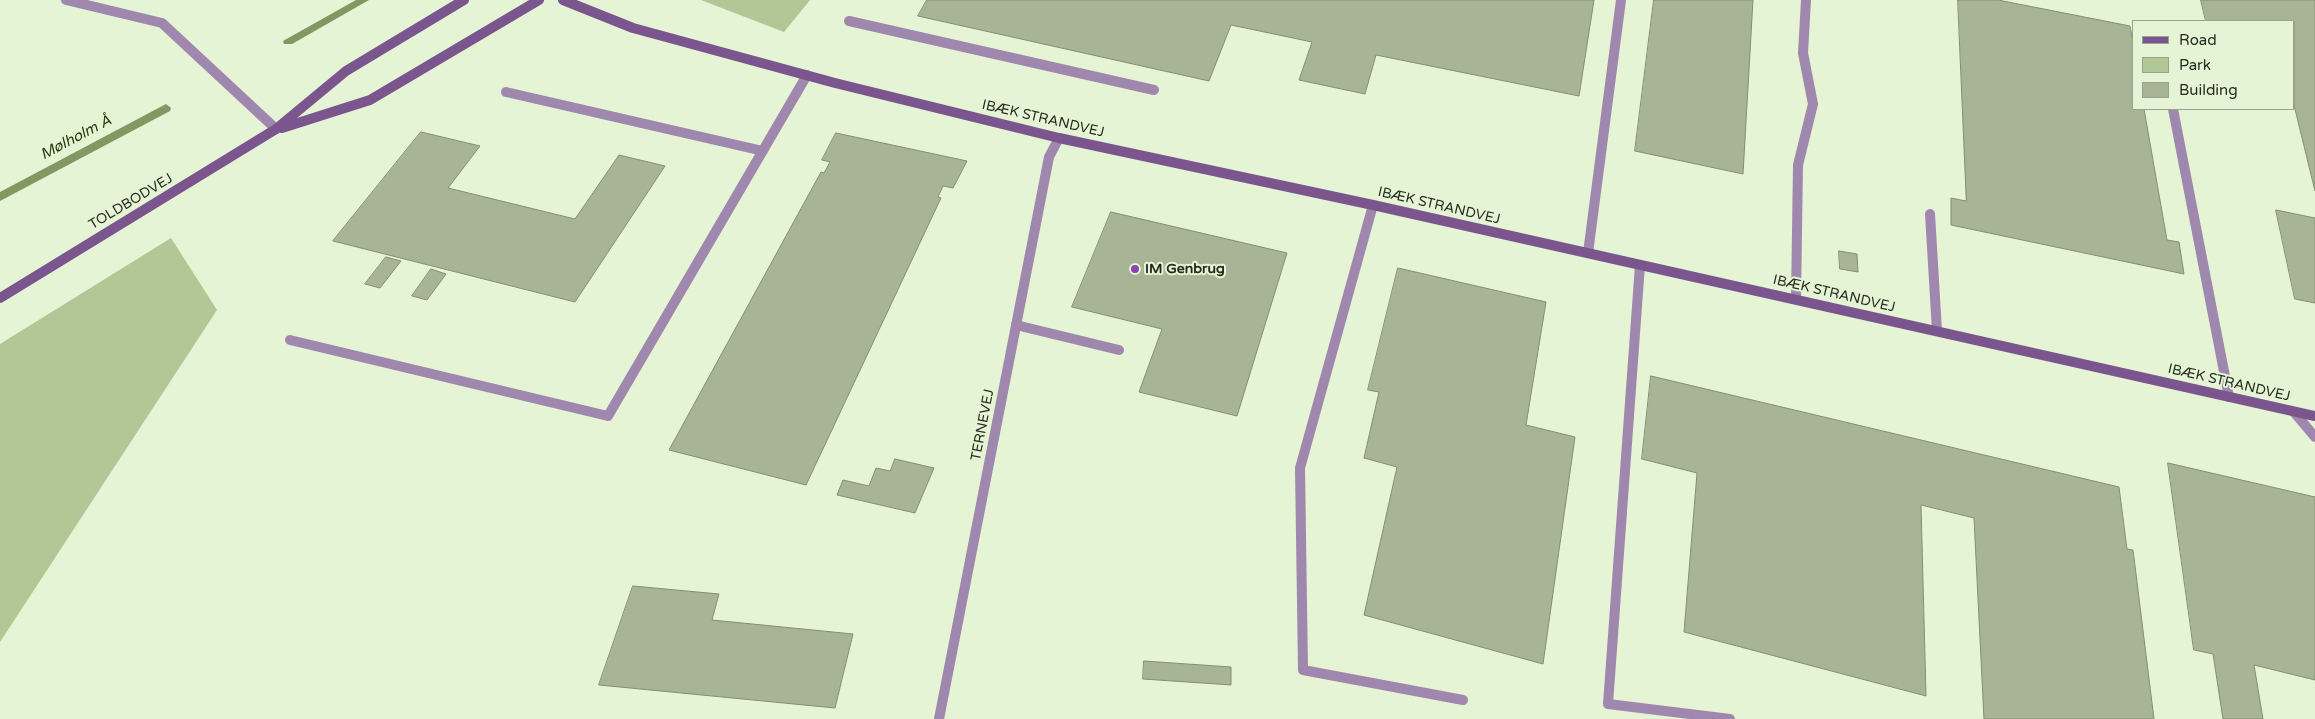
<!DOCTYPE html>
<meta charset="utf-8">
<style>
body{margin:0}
#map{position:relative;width:2315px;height:719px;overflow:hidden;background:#e5f4d4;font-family:"Varela Round",sans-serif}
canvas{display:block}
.legend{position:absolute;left:2132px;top:20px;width:162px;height:90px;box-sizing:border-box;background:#e5f4d4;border:1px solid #98a48c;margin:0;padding:6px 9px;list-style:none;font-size:15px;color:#252b1f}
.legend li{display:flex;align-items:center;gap:10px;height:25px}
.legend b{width:25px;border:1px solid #98a48c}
</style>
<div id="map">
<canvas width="2315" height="719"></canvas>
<ul class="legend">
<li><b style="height:6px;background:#7b558d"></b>Road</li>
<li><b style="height:14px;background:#b1c795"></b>Park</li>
<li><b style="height:14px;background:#a7b496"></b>Building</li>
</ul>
</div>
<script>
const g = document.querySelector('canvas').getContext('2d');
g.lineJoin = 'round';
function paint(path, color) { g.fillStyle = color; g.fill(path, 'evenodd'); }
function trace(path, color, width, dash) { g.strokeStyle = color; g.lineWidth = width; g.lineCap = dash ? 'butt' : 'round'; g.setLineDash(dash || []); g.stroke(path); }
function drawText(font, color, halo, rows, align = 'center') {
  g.font = font + ' "Varela Round",sans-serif'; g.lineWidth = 4; g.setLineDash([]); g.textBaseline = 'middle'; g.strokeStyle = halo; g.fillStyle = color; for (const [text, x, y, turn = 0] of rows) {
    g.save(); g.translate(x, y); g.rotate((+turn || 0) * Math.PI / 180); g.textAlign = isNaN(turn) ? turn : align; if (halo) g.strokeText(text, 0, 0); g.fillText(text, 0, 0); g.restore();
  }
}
paint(new Path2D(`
 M701 0H810L784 32Z
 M171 238 217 310 0 642V344Z`), '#b1c795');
paint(new Path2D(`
 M356 0H369L292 44H284L283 41Z
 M166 104 171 108 170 111 0 201V192Z`), '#819862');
const building = new Path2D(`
 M927 0H1594L1579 96 1376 55 1365 94 1299 80 1312 42 1231 25 1209 81 918 16Z
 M1654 0H1753L1743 174 1635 151Z
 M1958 0H1998L2130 26 2134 48V109H2144L2167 240 2179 242 2184 274 1951 225V198L1966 201Z
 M2201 0H2315V191L2294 105V21H2206Z
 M421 132 480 146 448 188 575 219 619 155 665 166 575 302 333 241Z
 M836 133 967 161 953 188 943 186 938 197 941 198 806 485 669 450 821 172 824 173 830 162 822 160Z
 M2276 210 2315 218V303L2295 299Z
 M1111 212 1287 253 1237 416 1139 392 1162 329 1072 307Z
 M1839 251 1857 254 1858 272 1840 269Z
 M386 257 401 261 380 288 365 284Z
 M1398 268 1546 302 1526 425 1575 437 1543 664 1364 615 1397 467 1364 458 1379 392 1368 390Z
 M431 269 446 274 427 300 412 296Z
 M1651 376 2119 487 2127 549 2133 550 2154 719H1984L1974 518 1921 505 1926 696 1684 632 1697 473 1642 459Z
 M895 459 934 468 915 513 837 495 843 480 869 486 876 468 890 471Z
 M2168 463 2315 497V680L2254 665 2263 719H2223L2213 654 2194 650Z
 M633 586 719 594 712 620 853 634 835 708 599 685Z
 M1144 661 1231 667V685L1143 679Z`);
paint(building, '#a7b496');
trace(building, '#828f72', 1);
trace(new Path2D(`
 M66 0 162 23 276 129
 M849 21 1154 90
 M506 92 763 151
 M2173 109 2229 397
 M1373 205 1300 468 1303 670 1463 700
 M1930 214 1937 331
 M1588 253 1621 0
 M1640 265 1608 704 1730 719
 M1796 299 1798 165 1813 104 1803 53 1806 0
 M1016 325 1119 350
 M290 340 608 416 807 75
 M2294 412 2315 437`), '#a087ae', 10);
trace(new Path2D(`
 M939 719 1049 157 1059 138`), '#a087ae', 10);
trace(new Path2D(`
 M563 0 633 28 835 83 1059 138 1373 205 2315 416
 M282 128 370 100 539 0
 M0 298 276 129 346 71 464 0`), '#7b558d', 10);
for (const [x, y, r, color] of [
 [1135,269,5,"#9042b2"]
]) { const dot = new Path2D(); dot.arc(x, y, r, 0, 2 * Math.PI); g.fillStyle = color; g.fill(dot); trace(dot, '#e5f4d4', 2); }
drawText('14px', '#252b1f', '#e5f4d4', [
 ["IBÆK STRANDVEJ",1043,119,13],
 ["TOLDBODVEJ",131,202,-31],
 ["IBÆK STRANDVEJ",1439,206,13],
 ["IBÆK STRANDVEJ",1834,294,13],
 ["IBÆK STRANDVEJ",2229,383,13],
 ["TERNEVEJ",983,425,-79]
]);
drawText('bold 14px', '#252b1f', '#e5f4d4', [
 ["IM Genbrug",1145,269]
], 'left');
drawText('italic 15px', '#29380f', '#e5f4d4', [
 ["Mølholm Å",76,138,-28]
]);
</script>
